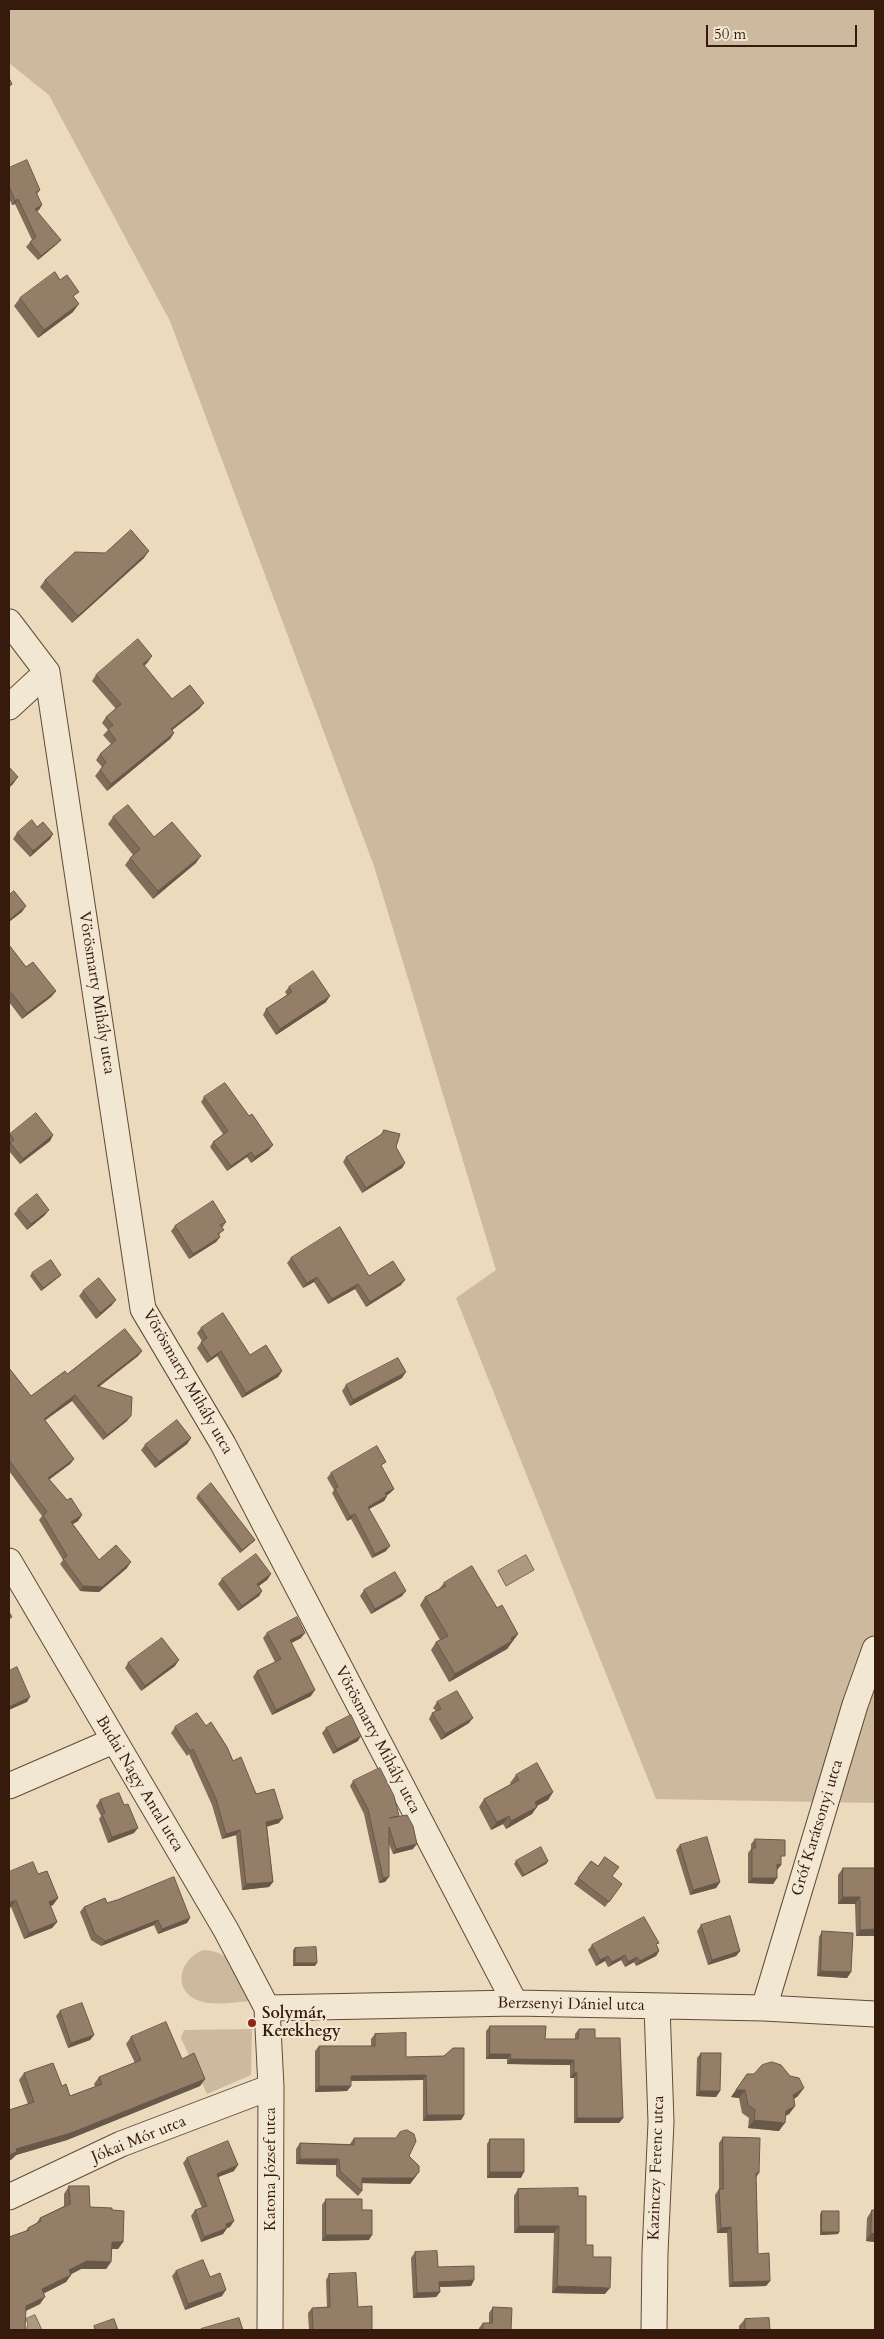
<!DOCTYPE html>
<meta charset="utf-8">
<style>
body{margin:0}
#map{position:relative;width:884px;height:2339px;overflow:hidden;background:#ebdabc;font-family:Cardo,serif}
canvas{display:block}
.frame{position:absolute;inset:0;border:10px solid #361a0c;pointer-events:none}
.scale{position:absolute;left:706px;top:25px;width:151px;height:22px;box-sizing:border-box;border:2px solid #361a0c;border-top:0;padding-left:6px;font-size:15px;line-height:18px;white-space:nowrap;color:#361a0c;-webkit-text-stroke:4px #f2e7d3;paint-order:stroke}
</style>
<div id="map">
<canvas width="884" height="2339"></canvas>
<div class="frame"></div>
<div class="scale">50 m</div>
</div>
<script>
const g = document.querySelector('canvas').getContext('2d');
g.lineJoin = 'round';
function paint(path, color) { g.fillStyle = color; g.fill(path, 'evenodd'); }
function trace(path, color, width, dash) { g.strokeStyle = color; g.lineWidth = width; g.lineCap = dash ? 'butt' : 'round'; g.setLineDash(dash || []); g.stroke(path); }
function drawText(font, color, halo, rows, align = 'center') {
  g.font = font + ' Cardo,serif'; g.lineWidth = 4.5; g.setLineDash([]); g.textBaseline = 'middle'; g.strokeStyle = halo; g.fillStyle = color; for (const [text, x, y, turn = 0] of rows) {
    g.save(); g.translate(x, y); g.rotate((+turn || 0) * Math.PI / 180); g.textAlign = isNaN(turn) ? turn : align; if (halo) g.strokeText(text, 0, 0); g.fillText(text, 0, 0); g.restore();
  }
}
paint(new Path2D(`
 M9 9H875V1803L656 1799 456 1298 496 1270 374 866 170 321 49 95 9 63Z
 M203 1950C235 1951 239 1977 250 2001 235 2002 215 2006 200 2001 172 1992 178 1960 203 1950Z
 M252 2029 251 2075 207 2094 181 2038 184 2030Z`), '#ccb99e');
const water = new Path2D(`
 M526 1555 534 1570 506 1586 498 1571Z
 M35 2315 42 2330H26L28 2324 26 2319Z`);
paint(water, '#ad9980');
trace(water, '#7d6652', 1);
const minor = new Path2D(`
 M9 622 47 672 143 1309 223 1444 515 2003
 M9 707 47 672
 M9 1561 226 1930 267 2008 271 2087 270 2330
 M9 1786 113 1741
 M267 2008 515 2003 764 2008 875 2014
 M764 2008 855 1705 875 1649
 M9 2197 121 2144 271 2087
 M654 2330 655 2253 661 2122 657 2006`);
trace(minor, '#634a38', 27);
trace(minor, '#f2e7d3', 25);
paint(new Path2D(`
 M9 168 40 190 37 194 39 210 37 211 57 244 38 260 26 247 32 240 15 204 12 205 9 198Z
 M20 298H74L73 312 38 338 14 306Z
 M105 553 144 558 72 623 40 587 45 580Z
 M148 662 144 666 172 699 204 703 199 709 172 730 174 733 170 739 107 791 95 776 102 767 96 760 100 754 111 744 103 735 108 730 102 723 106 717 116 709 92 681 96 675Z
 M113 817 196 863 153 899 125 865 130 858 133 855 108 824Z
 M37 827 53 834 50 839 30 857 13 839 17 833Z
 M9 945 26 967 56 991 51 997 22 1019 9 1002Z
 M289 987 326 1002 276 1035 263 1015 266 1009 287 995 285 992Z
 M204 1097 269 1150 251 1163 247 1157 227 1171 210 1147 213 1142 223 1134 201 1102Z
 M384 1130 405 1163 402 1168 362 1193 343 1162 346 1157 380 1136Z
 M10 1134 53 1135 50 1141 20 1164 9 1151V1145L10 1144 9 1143V1135Z
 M18 1209 45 1215 27 1230 14 1214Z
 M226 1222 222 1228 219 1236 220 1237 216 1242 189 1259 171 1231 175 1226Z
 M291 1258 369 1276 401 1285 366 1307 355 1289 328 1304 314 1282 303 1288 287 1263Z
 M32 1273 61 1275 59 1277 41 1291 30 1276Z
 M83 1291 112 1305 96 1319 79 1296Z
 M201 1328 250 1355 282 1371 278 1377 242 1398 217 1356 207 1363 197 1348 202 1341 197 1333Z
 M142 1351 138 1356 99 1387 127 1421 103 1440 72 1401 45 1420 74 1459 70 1464 49 1480 67 1500 82 1515 78 1521 73 1524 99 1560 127 1568 99 1592 80 1591 60 1564 63 1560 39 1520 42 1516 9 1471V1368L31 1396 67 1374Z
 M402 1378 350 1406 342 1391 346 1385Z
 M191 1438 187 1444 155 1468 141 1450 145 1445Z
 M382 1467 394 1489 390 1493 386 1496H387L384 1501 369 1509 386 1551 372 1558 351 1519 347 1521 332 1493 334 1490 327 1478 331 1473Z
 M198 1495 255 1540 253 1542 240 1553 196 1498Z
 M271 1574 267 1580 259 1586 262 1591 259 1596 238 1611 218 1584 222 1579Z
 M444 1583 497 1608 518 1634 507 1649 449 1682 431 1650 436 1642 440 1640 420 1605 425 1597 439 1589Z
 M364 1590 402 1596 371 1614 360 1596Z
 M267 1633 301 1638 291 1643 311 1696 272 1715 253 1677 257 1671 275 1662 263 1638Z
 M128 1663 175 1666 141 1691 125 1668Z
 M437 1702 469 1723 441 1740 429 1719 432 1713 436 1711 433 1708Z
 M206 1726 279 1823 267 1826 273 1882 269 1887 242 1890 236 1835 222 1839 212 1805 189 1754 187 1756 171 1733 175 1727Z
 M326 1728 358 1741 333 1754 322 1733Z
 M516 1775 553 1792 548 1800 537 1806 532 1814 506 1829 503 1824 491 1830 479 1807 484 1799 511 1784 510 1783Z
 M353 1781 398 1816 413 1849 393 1854 389 1844 385 1882 379 1883 364 1814 350 1786Z
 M100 1800 124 1805 134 1833 108 1843 99 1819 101 1816 96 1806Z
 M755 1839 781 1861V1865L777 1870V1878L773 1884 748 1883V1853L751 1849V1844Z
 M680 1845 720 1882 716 1888 690 1895 676 1850Z
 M516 1861H548L546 1864 522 1877 514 1864Z
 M591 1861 622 1884 605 1907 574 1884Z
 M843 1868H875V1936H856L855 1904H838V1875Z
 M38 1874 58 1898 53 1905 50 1906 57 1922 52 1928 24 1939 11 1907 9 1908Z
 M107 1903 190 1918 187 1923 158 1934 154 1925 101 1946 91 1940 80 1912 84 1907Z
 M701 1925 740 1951 736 1956 708 1965 697 1931Z
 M822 1931 851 1972 847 1978 817 1976 819 1937Z
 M592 1945 657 1946 659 1951 656 1956 636 1966 634 1962 625 1967 621 1960 608 1967 605 1961 596 1966 588 1950Z
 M295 1948 315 1966H293V1950Z
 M60 2011 94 2035 90 2040 68 2048 56 2016Z
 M490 2026 545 2039H575V2034L579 2029 595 2038 623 2118 619 2123H574V2078H570V2065L507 2064V2059H486V2031Z
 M375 2034 406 2057 444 2056 464 2115 461 2120 423 2121V2080L351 2081V2086L347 2091 315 2092V2051L319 2046H371V2039Z
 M131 2037 182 2059 205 2079 200 2086 67 2140 16 2155 12 2159 9 2161V2110L28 2104 19 2080 24 2073 62 2086 70 2096 95 2087 94 2084 99 2077 135 2063 126 2044Z
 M701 2053 720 2091 716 2097 696 2096 697 2058Z
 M747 2074 798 2096 794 2099 795 2106 789 2114 785 2116 779 2131 748 2128 749 2118 742 2113 739 2098 731 2097Z
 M723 2137 759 2173 756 2178 758 2254 770 2281 766 2286 729 2287 727 2233H717L715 2195 719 2189V2143Z
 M354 2138 409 2156 419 2172 410 2184 362 2183V2191L358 2196 336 2176V2165L296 2164V2149L300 2143 350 2144Z
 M490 2139 521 2178H487V2144Z
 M187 2158 234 2171 218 2177 230 2227 227 2228 223 2234 201 2242 191 2216 195 2210 202 2208 183 2163Z
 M69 2186 90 2207 112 2210 123 2242 118 2249H112L111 2262 106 2269H81L71 2274V2275L66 2282 44 2293 40 2304 26 2311V2231L28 2228 36 2224 40 2218 64 2206V2194Z
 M518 2189 578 2196 586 2245 593 2257 605 2294 552 2293 554 2233H514V2196Z
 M326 2199 362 2210 369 2240 322 2241V2205Z
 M872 2210 875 2242 866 2241 867 2218Z
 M822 2211 839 2232 838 2234 820 2235V2214Z
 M415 2252 438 2267 474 2280 471 2286 440 2287V2292L436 2297 413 2298 411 2258Z
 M176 2271 210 2277 222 2296 185 2310 172 2276Z
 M329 2274 358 2307 372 2330H309L308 2313 312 2308 327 2307 326 2280Z
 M493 2307 511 2330H479V2328L483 2323H489V2313Z
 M745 2319 770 2330H739V2326Z`), '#7f6c59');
paint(new Path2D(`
 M18 199 15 204 12 205 15 201Z
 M42 205 39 210 32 213 35 209Z
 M61 240 57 244 38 260 41 256Z
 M79 304 73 312 38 338 44 330Z
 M149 551 144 558 72 623 78 616Z
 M152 656 148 662 138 671 143 664Z
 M204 703 199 709 166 735 171 729Z
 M174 733 170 739 107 791 111 784Z
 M18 777 13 784 9 788V786Z
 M53 834 50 839 30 857 33 851Z
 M201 856 196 863 153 899 158 891Z
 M26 906 22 912 9 922V920Z
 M56 991 51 997 22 1019 27 1013Z
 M330 996 326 1002 276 1035 280 1029Z
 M53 1135 50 1141 20 1164 23 1159Z
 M273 1145 269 1150 251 1163 255 1157Z
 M251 1152 247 1157 227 1171 231 1166Z
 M405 1163 402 1168 362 1193 366 1188Z
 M49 1210 45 1215 27 1230 31 1224Z
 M220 1237 216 1242 189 1259 193 1254Z
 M61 1275 59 1277 41 1291 43 1288Z
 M317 1277 314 1282 303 1288 307 1283Z
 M405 1280 401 1285 366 1307 370 1302Z
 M358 1284 355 1289 328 1304 332 1299Z
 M116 1300 112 1305 96 1319 100 1313Z
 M142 1351 138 1356 93 1391 97 1386Z
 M221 1351 217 1356 207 1363 211 1358Z
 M282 1371 278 1377 242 1398 246 1393Z
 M406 1372 402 1378 350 1406 353 1400Z
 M75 1395 72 1401 40 1424 44 1419Z
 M131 1416 127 1421 103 1440 107 1435Z
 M191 1438 187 1444 155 1468 159 1462Z
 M74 1459 70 1464 44 1483 48 1478Z
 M394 1489 390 1493 382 1498 385 1493Z
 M387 1496 384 1501 365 1511 368 1507Z
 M355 1514 351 1519 347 1521 350 1516Z
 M82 1515 78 1521 67 1527 71 1522Z
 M255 1540 253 1542 240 1553 242 1550Z
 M390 1546 386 1551 372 1558 375 1554Z
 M131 1562 127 1568 99 1592 80 1591 83 1586Z
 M271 1574 267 1580 254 1589 257 1584Z
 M262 1591 259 1596 238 1611 242 1606Z
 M406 1591 402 1596 371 1614 375 1609Z
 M305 1633 301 1638 286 1646 290 1640Z
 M518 1634 507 1649 449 1682 455 1674Z
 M179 1660 175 1666 141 1691 145 1686Z
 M315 1690 311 1696 272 1715 276 1710Z
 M30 1697 27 1702 9 1710V1707Z
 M473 1718 469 1723 441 1740 445 1734Z
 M361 1736 358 1741 333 1754 337 1749Z
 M553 1792 548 1800 529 1810 535 1802Z
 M537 1807 532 1814 506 1829 511 1821Z
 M509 1816 503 1824 491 1830 497 1822Z
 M283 1818 279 1823 263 1828 266 1822Z
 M138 1828 134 1833 108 1843 112 1837Z
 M240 1830 236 1835 222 1839 226 1834Z
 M417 1844 413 1849 393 1854 396 1849Z
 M548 1861 546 1864 522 1877 524 1875Z
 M777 1864 781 1865 777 1870H773Z
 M389 1877 385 1882 379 1883 383 1878Z
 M752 1878H777L773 1884 748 1883Z
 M273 1882 269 1887 242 1890 246 1884Z
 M720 1882 716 1888 690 1895 693 1890Z
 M843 1897H860L855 1904H838Z
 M58 1898 53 1905 44 1908 49 1902Z
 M16 1900 11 1907 9 1908V1903Z
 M190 1918 187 1923 158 1934 162 1929Z
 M158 1920 154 1925 101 1946 105 1941Z
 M57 1922 52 1928 24 1939 29 1933Z
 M875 1929V1936H856L860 1930Z
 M659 1951 656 1956 636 1966 640 1961Z
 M740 1951 736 1956 708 1965 712 1960Z
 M625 1955 621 1960 608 1967 612 1962Z
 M608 1956 605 1961 596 1966 600 1960Z
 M637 1957 634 1962 625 1967 628 1962Z
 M295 1963H317L315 1966H293Z
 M821 1971 851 1972 847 1978 817 1976Z
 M94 2035 90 2040 68 2048 71 2043Z
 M490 2054H511L507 2059H486Z
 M510 2059 574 2060 570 2065 507 2064Z
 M574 2073H577L574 2078H570Z
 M426 2075 423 2080 347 2081 351 2076Z
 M205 2079 200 2086 67 2140 16 2155 12 2159 9 2161V2155L16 2149Z
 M319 2086H351L347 2091 315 2092Z
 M804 2088 798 2096 788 2103 793 2095Z
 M736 2090H745L739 2098 731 2097Z
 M700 2091H720L716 2097 696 2096Z
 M795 2106 789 2114 780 2119 786 2111Z
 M427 2115H464L461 2120 423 2121Z
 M577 2118H623L619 2123H574Z
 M754 2120 785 2123 779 2131 748 2128Z
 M300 2159H339L336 2165 296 2164Z
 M238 2165 234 2171 213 2179 217 2174Z
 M419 2172 410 2184 358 2183 362 2178Z
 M490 2172H524L521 2178H487Z
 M234 2221 230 2227 222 2229 226 2224Z
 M519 2226H559L554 2233H514Z
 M731 2227 727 2233H717L721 2228Z
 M227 2228 223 2234 201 2242 204 2237Z
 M822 2232H839L838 2234 820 2235Z
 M871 2233 875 2234V2242L866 2241Z
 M326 2235H372L369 2240 322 2241Z
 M112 2242H123L118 2249H106Z
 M87 2261 111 2262 106 2269H81L64 2278 69 2270Z
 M71 2275 66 2282 37 2297 42 2289Z
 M474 2280 471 2286 436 2287 439 2282Z
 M770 2281 766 2286 729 2287 733 2282Z
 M557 2286 610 2288 605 2294 552 2293Z
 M226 2290 222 2296 185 2310 188 2304Z
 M440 2292 436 2297 413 2298 417 2293Z
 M45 2297 40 2304 21 2313 26 2306Z`), '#685849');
const building = new Path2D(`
 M9 78 12 84 9 87Z
 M27 160 40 190 36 192 42 205 35 209 61 240 41 256 30 242 36 237 18 199 15 201 9 186V168Z
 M55 272 60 280 67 275 79 292 73 296 79 304 44 330 20 298Z
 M131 530 149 551 78 616 45 580 75 552 105 553Z
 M138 639 152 656 143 664 172 699 190 685 204 703 171 729 174 733 111 784 100 770 106 762 100 754 116 740 108 729 113 725 106 717 121 704 96 675Z
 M9 767 18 777 9 786Z
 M128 805 154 837 172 822 201 856 158 891 130 858 140 849 113 817Z
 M32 820 37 827 43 822 53 834 33 851 17 833Z
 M14 891 26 906 9 920V895Z
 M9 945 26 967 33 962 56 991 27 1013 9 990Z
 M313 971 330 996 280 1029 266 1009 292 992 289 987Z
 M225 1083 249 1116 252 1114 273 1145 255 1157 251 1152 231 1166 213 1142 228 1131 204 1097Z
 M36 1113 53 1135 23 1159 10 1143 14 1140 10 1134Z
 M384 1130 400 1134 396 1147 405 1163 366 1188 346 1157 382 1134Z
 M37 1194 49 1210 31 1224 18 1209Z
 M213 1201 226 1222 220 1225 224 1230 218 1234 220 1237 193 1254 175 1226Z
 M340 1227 369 1276 393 1261 405 1280 370 1302 358 1284 332 1299 317 1277 307 1283 291 1258Z
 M51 1260 61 1275 43 1288 32 1273Z
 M99 1278 116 1300 100 1313 83 1291Z
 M223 1313 250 1355 266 1345 282 1371 246 1393 221 1351 211 1358 201 1342 207 1338 201 1328Z
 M125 1329 142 1351 97 1386 132 1397 131 1416 107 1435 75 1395 44 1419 74 1459 48 1478 67 1500 71 1498 82 1515 71 1522 99 1560 116 1545 131 1562 102 1587 83 1586 63 1559 67 1556 43 1515 47 1512 9 1460V1368L31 1396 65 1371 67 1374Z
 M398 1358 406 1372 353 1400 346 1385Z
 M177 1420 191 1438 159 1462 145 1445Z
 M377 1446 386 1462 381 1465 394 1489 385 1493 387 1496 368 1507 390 1546 375 1554 355 1514 350 1516 335 1489 338 1487 331 1473Z
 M211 1483 255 1540 242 1550 198 1495Z
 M256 1554 271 1574 257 1584 262 1591 242 1606 222 1579Z
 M472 1566 497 1608 502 1605 518 1634 511 1638 512 1641 455 1674 436 1642 448 1636 425 1597 446 1586 444 1583Z
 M395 1572 406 1591 375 1609 364 1590Z
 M9 1612 12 1617 9 1619Z
 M297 1617 305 1633 290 1640 315 1690 276 1710 257 1671 281 1659 267 1633Z
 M162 1638 179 1660 145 1686 128 1663Z
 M17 1667 30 1697 9 1707V1671Z
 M457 1691 473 1718 445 1734 432 1713 441 1709 437 1702Z
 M197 1713 206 1726 211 1722 227 1747 233 1761 241 1757 256 1794 274 1789 283 1818 266 1822 273 1882 246 1884 240 1830 226 1834 216 1799 193 1749 190 1751 175 1727Z
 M351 1715 361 1736 337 1749 326 1728Z
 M537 1763 553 1792 535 1802 537 1807 511 1821 509 1816 497 1822 484 1799 519 1780 516 1775Z
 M380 1768 394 1796 399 1816 389 1818 407 1815 413 1826 417 1844 396 1849 389 1827V1877L383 1878 368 1809 353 1781Z
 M119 1793 124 1805 128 1804 138 1828 112 1837 102 1814 105 1813 100 1800Z
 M707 1837 720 1882 693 1890 680 1845Z
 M755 1839 785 1840V1856H781V1865L777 1864V1878H752V1848H755Z
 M541 1847 548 1861 524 1875 516 1861Z
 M605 1857 619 1867 612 1876 622 1884 609 1902 578 1878 591 1861 598 1866Z
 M33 1862 38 1874 47 1871 58 1898 49 1902 57 1922 29 1933 16 1900 9 1903V1872Z
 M843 1868H875V1929L860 1930V1897H843Z
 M174 1877 190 1918 162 1929 158 1920 105 1941 95 1934 84 1907 105 1898 107 1903 117 1900Z
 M730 1916 740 1951 712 1960 701 1925Z
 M644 1917 659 1943 656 1944 659 1951 640 1961 637 1957 628 1962 625 1955 612 1962 608 1956 600 1960 592 1945Z
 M822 1931 853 1933 851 1972 821 1971Z
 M316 1947 317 1963H295V1948Z
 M82 2003 94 2035 71 2043 60 2011Z
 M166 2022 182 2059 194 2053 205 2079 71 2133 16 2149 17 2152 9 2155V2110L34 2102 24 2073 53 2063 62 2086 66 2084 70 2096 102 2084 99 2077 141 2060 131 2037Z
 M490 2026H546L545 2039H578L579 2029H595V2038H620L623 2118H577V2073H574V2060L510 2059 511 2054H490Z
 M406 2033V2057L444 2056 453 2048H464V2115H427L426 2075 351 2076V2086H319V2046H375V2034Z
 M701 2053H721L720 2091H700Z
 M772 2062 781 2065 790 2076 799 2078 804 2088 793 2095 795 2106 786 2111 785 2123 754 2120 755 2110 748 2105 745 2090H736L747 2074H754L762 2065Z
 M407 2130 414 2134 416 2141 409 2156 419 2166V2172L413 2178H362V2191L340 2171 339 2159H300V2143L354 2145V2138H396L400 2132Z
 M723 2137 760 2138 759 2173H756L758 2254 769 2253 770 2281 733 2282 731 2227 721 2228 719 2189H723Z
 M490 2139H524V2172H490Z
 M228 2141 238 2165 217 2174 234 2221 226 2224 227 2228 204 2237 195 2210 207 2206 187 2158Z
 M69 2186H89L90 2207 112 2208V2210L124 2211 123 2242H112L111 2262 87 2261 69 2270 71 2275 42 2289 45 2297 26 2306 25 2330H9V2237L29 2230 28 2228 41 2221 40 2218 70 2204Z
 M578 2188V2196H586V2245H593V2257H611L610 2288 557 2286 559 2226H519L518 2189Z
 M326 2199H362V2210H372V2235H326Z
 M872 2210H875V2234L871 2233Z
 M822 2211H839V2232H822Z
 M437 2251 438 2267 474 2266V2280L439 2282 440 2292 417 2293 415 2252Z
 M203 2260 210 2277 220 2273 226 2290 188 2304 176 2271Z
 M356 2273 358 2307 372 2306V2330H313L312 2308 330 2307 329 2274Z
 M493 2307 512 2308 511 2330H483V2323H492Z
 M239 2318 243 2330H201V2329Z
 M769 2318 770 2330H745V2319Z
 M114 2319 118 2330H95L94 2326Z`);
paint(building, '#947e68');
trace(building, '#685849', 1);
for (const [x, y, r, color] of [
 [252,2023,5,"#8f2418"]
]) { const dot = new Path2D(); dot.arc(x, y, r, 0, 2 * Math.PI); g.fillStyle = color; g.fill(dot); trace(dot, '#f2e7d3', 2); }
drawText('16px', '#361a0c', '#f2e7d3', [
 ["Vörösmarty Mihály utca",96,993,81],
 ["Vörösmarty Mihály utca",187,1382,60],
 ["Vörösmarty Mihály utca",377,1740,62],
 ["Budai Nagy Antal utca",139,1784,59],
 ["Gróf Karátsonyi utca",818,1828,-73],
 ["Berzsenyi Dániel utca",571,2005,1],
 ["Jókai Mór utca",139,2140,-22],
 ["Kazinczy Ferenc utca",657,2168,-88],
 ["Katona József utca",271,2169,-90]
]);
drawText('bold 16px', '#361a0c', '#f2e7d3', [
 ["Solymár,",262,2014],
 ["Kerekhegy",262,2032]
], 'left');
</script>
